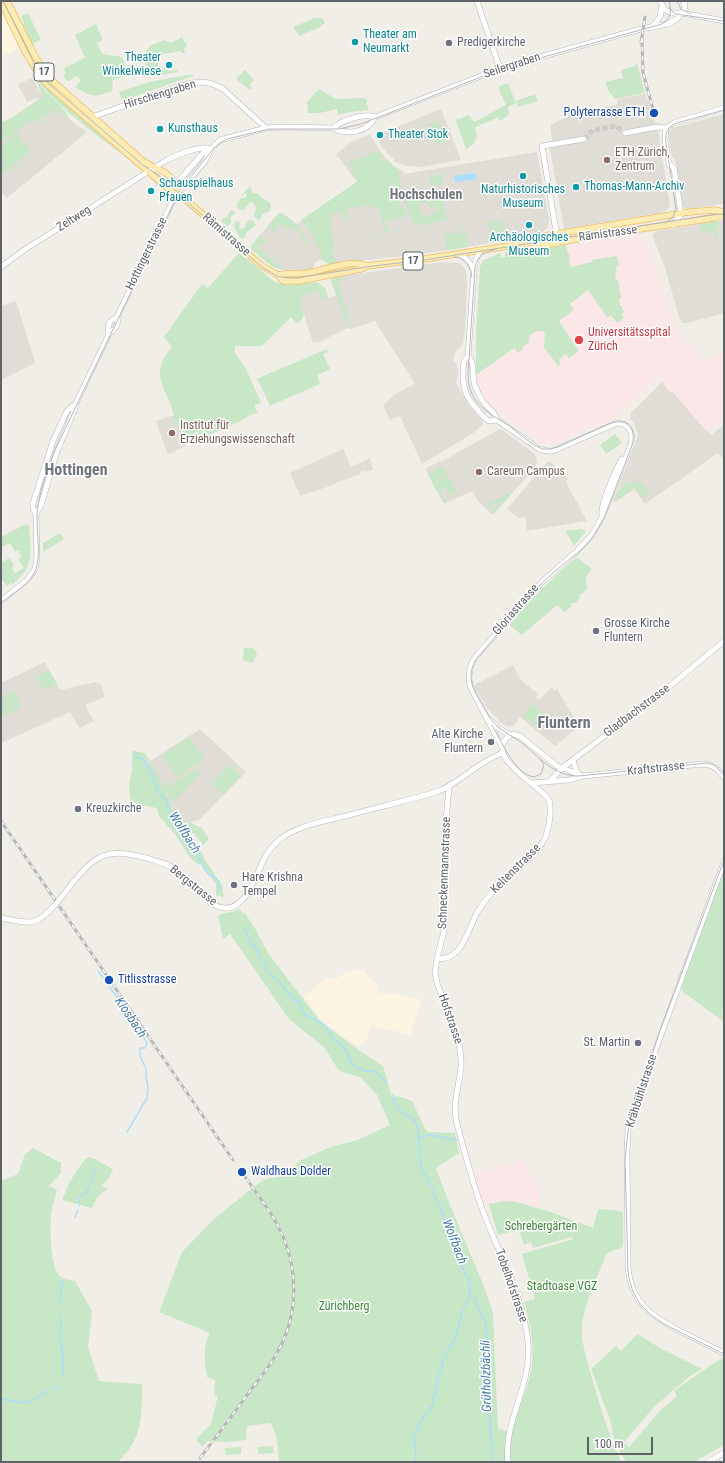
<!DOCTYPE html>
<meta charset="utf-8">
<style>
body{margin:0}
#map{position:relative;width:725px;height:1463px;overflow:hidden;background:#f1eee8;font-family:"Roboto Condensed",sans-serif}
canvas{display:block}
.frame{position:absolute;inset:0;border:2px solid #5f6368;pointer-events:none}
.scale{position:absolute;left:587px;top:1437px;width:66px;height:18px;box-sizing:border-box;border:2px solid #5f6368;border-top:0;padding-left:5px;font-size:12px;line-height:14px;white-space:nowrap;color:#5f6368;-webkit-text-stroke:3px #fff;paint-order:stroke}
</style>
<div id="map">
<canvas width="725" height="1463"></canvas>
<div class="frame"></div>
<div class="scale">100 m</div>
</div>
<script>
const g = document.querySelector('canvas').getContext('2d');
g.lineJoin = 'round';
function paint(path, color) { g.fillStyle = color; g.fill(path, 'evenodd'); }
function trace(path, color, width, dash) { g.strokeStyle = color; g.lineWidth = width; g.lineCap = dash ? 'butt' : 'round'; g.setLineDash(dash || []); g.stroke(path); }
function drawText(font, color, halo, rows, align = 'center') {
  g.font = font + ' "Roboto Condensed",sans-serif'; g.lineWidth = 3; g.setLineDash([]); g.textBaseline = 'middle'; g.strokeStyle = halo; g.fillStyle = color; for (const [text, x, y, turn = 0] of rows) {
    g.save(); g.translate(x, y); g.rotate((+turn || 0) * Math.PI / 180); g.textAlign = isNaN(turn) ? turn : align; if (halo) g.strokeText(text, 0, 0); g.fillText(text, 0, 0); g.restore();
  }
}
paint(new Path2D(`
 M1 10 19 48 1 57Z
 M363 969 367 975 376 983 380 993 404 995 421 1000 410 1035 371 1025 367 1040 359 1047 321 1020 304 997 326 978 335 979 347 972Z`), '#fdf4e1');
paint(new Path2D(`
 M32 78 47 103 87 132 7 198 1 191V123L10 119 37 100 36 98 27 102 18 84Z
 M646 94 655 123H659L658 131 670 206 666 211 659 213 564 229 550 148 552 139 550 125 577 112 617 105V99Z
 M441 109 461 160 420 167 408 166 397 163 381 146 377 135Z
 M724 114V204L687 209 682 206 675 159 672 157 668 134 669 131 676 127Z
 M370 134 381 153 394 166 403 171 404 174 537 152 549 220 548 227 541 234 536 236 423 254 329 264 321 259 315 262 313 269 299 271 284 270 273 267 251 249V246L278 214H283L297 224 357 182 336 154 350 143Z
 M724 220V313L688 323H683L680 320 665 268 653 237V234L657 231Z
 M443 262 457 263 461 264 466 270 467 284 465 328 463 344 460 348 455 351 453 360 457 364 458 375 456 383 470 407 483 421V424L475 432 422 464 400 416 390 420 383 406 393 395 415 384 375 321 351 329 348 328 321 341 313 343 300 303 302 297 313 292 319 293 323 300 336 295 331 280 333 277Z
 M16 301 35 362 33 364 1 380V306Z
 M663 381 669 391 673 392 711 435 724 425V460L718 453 645 504 634 489 616 502 613 501 636 442 638 434 635 426 630 418 631 413Z
 M175 415V424L194 442 169 454 167 453 156 421Z
 M500 429 502 430 535 454 537 462 535 468 492 515 479 502 472 491 444 504 425 469 440 461 441 462Z
 M343 449 351 467 370 458 373 470 365 472 364 470 360 472V474L336 483V484L300 496 290 473Z
 M547 462H550L553 464 569 479 566 482 587 521 527 531 525 517 518 518 507 509Z
 M45 662 60 690 96 682 99 684H101L105 697 85 705 94 721 79 728 70 712 1 743V683Z
 M513 665 520 679 538 694 536 697 539 700 552 687 554 691 557 689 575 719 574 720 578 727 555 746 520 717 513 727 511 725 510 727 507 726 500 722 490 711 488 710 477 691 474 686 476 684Z
 M200 729 246 772 200 819 187 824 173 811 165 789 148 762Z`), '#e0ddd6');
paint(new Path2D(`
 M640 233 652 257 674 323 685 346 691 342 699 355 708 360 724 350V418L706 431 673 392 669 391 658 376 617 416 557 444 549 445 541 443 492 407 483 396 477 382 476 375V334L479 277 482 263 487 258 492 289 534 249 541 254 549 248H556V247L571 243 614 236Z
 M524 1160 529 1177H531L542 1189 538 1209 516 1202H498L484 1205 475 1174Z`), '#fbe7e7');
paint(new Path2D(`
 M28 13 41 40 32 44 23 24 24 23 21 16Z
 M315 18H322L325 23 318 28 299 36 293 27Z
 M96 24 103 40 97 43 102 54 122 57 129 75 113 80 112 91C94 98 91 97 75 87L81 80 76 76 71 80 68 81 64 78 65 72 64 68 85 58 75 35Z
 M182 37 184 42H186L187 47 184 48 185 53H182L180 51 159 55 160 61 158 62V66H161V69L165 68 166 70H169L170 71 178 69V72L156 76 149 74 144 59 146 51 150 46 164 40 171 43Z
 M637 63 645 93 615 99 609 92 605 82 623 78 621 70 635 66Z
 M245 70 254 80 249 85 252 88 250 90 236 79Z
 M33 71 50 91 123 155C104 141 38 92 33 71Z
 M193 74V76L122 101 119 92 149 82Z
 M36 80 46 92 59 104 70 119 54 109 36 123 33 119 18 131 1 141V123L14 117 43 97Z
 M508 83 516 103 508 107 509 115 499 121 498 118 503 115 474 128 478 137 476 138 474 144 466 149 455 118 459 119 469 115 474 122 506 105 498 87Z
 M319 89 336 99 365 98 367 101 366 105 368 106V110L351 112 338 115 337 109 320 113H308L307 102Z
 M535 94 538 101 518 107 516 101Z
 M439 121 447 140 436 144 429 125Z
 M16 133 31 151 1 176V146Z
 M379 150 383 156 381 157 383 162 387 160 399 172 402 191H405L400 202 407 216 385 221 387 231 395 229 396 230 365 237V236L384 232 380 208 373 209 372 205 347 208 349 221 346 222 341 211 332 213 333 220 330 221 335 250 331 251 333 257 337 259V263L329 264 322 259 313 236 301 220 358 181 349 165 353 159H360Z
 M441 174 442 185 431 186 430 176Z
 M250 187 253 193 259 194C263 201 267 199 271 204L270 211 263 214 259 220 256 219 254 216 256 207 253 203 250 202 244 210H240L237 208V204L241 198H245L247 194 245 193 243 196 242 195 248 188Z
 M434 189 432 194 441 198 443 194 446 220 415 226 404 199 420 192ZM427 201 430 208 436 206 439 209 424 218 418 205Z
 M231 210 234 211 235 213 231 217V224L227 226 222 222V219L227 217Z
 M282 213C295 222 305 232 310 247L301 240 303 237 292 227 289 230 279 223 274 232 268 226 278 214Z
 M237 221 240 222 239 227 241 229 244 228 247 222 250 220 253 221 256 225 247 232 244 238H240L234 227 235 222Z
 M490 221H502L504 232 499 233 500 237H510L511 240 491 243 489 231 493 230V228L489 229 488 223Z
 M718 221 717 238H715L712 230 701 232 700 224Z
 M465 228 468 247 447 250 444 230C451 233 454 235 462 233L461 229Z
 M260 235 267 240 263 245 261 243 258 248 285 271 270 265 251 249V246Z
 M566 245 568 254H569L570 267 592 262V260L617 256 619 266 616 267 617 273H615L616 280H618L621 298 619 299 620 306H622L623 311H625V312L622 313V317H624V318L617 323 611 315 607 318 606 315 588 290 570 304 574 310 559 321 579 351 569 358 566 354 559 360 561 364 558 366 544 347 545 334 543 331H536L529 336V342L523 346 524 348 518 353 514 348 476 375V334L480 266 484 260 500 253 501 258 505 257V252C516 251 532 245 541 254L549 248Z
 M239 253 275 282 287 285 317 282 325 288 329 298 323 300 318 292C301 293 298 300 304 315L301 321 297 323 291 317 262 346H235V352L247 371 261 403 254 405 258 413 250 415 243 420 194 442 175 424C174 392 144 380 172 347L164 337 202 284 208 288Z
 M341 276 342 281 338 282 350 324 348 327 331 280 333 277Z
 M327 349 328 352 323 354 330 369 317 375 320 384 270 406 259 382H258L256 379Z
 M615 434 622 443 606 454 600 445Z
 M443 466 447 474 437 479 438 481 448 476 457 492 451 495 447 492 446 489H442L440 493 446 500 443 502 428 474Z
 M638 481 639 482 634 487V488L619 499 618 498 614 500C616 494 622 489 626 483Z
 M642 482 649 492 642 498 635 487Z
 M514 491 494 514 491 510 500 504 501 501 489 508 486 505Z
 M26 524 29 526C31 551 35 566 13 584L10 583 7 586 1 578V562L10 558 14 566 12 568 15 573 24 568 18 559 22 557 18 550 15 552 10 543 2 547 1 537Z
 M582 529 586 531 574 546 565 531Z
 M60 533 64 539 43 552V543Z
 M576 558H578L592 569 586 577 587 589 579 596 580 598 575 603H571V607L564 612 557 605 522 635 509 625C530 601 551 578 576 558Z
 M244 648H253L257 653 256 657 252 663 243 660Z
 M49 670 57 684 43 690 36 677Z
 M14 691 21 707 13 711 5 695Z
 M5 696 12 712 3 716 1 711V697Z
 M532 704 547 717 539 727 523 715Z
 M189 737 204 759 177 777 162 756Z
 M134 751 145 753 165 789 173 811 184 822C192 822 196 826 202 828L209 839 203 845 194 833H188L197 844 207 863 222 885 224 897 216 895V884L202 867 201 863 199 865 191 859 174 833 159 816 157 808 140 805 131 801 129 786 132 769V752Z
 M229 765 241 776 223 795 211 783Z
 M195 769 200 774 175 801 168 795 165 788Z
 M724 869V1009L722 1013 724 1022 683 992 681 987Z
 M239 909 241 910 243 914 244 912 256 930 268 953 320 1021 357 1049 383 1066 392 1097 398 1096 412 1101 427 1132 455 1133 459 1153 436 1168 448 1200 485 1289 493 1313 498 1429 511 1432C517 1414 525 1395 530 1376 536 1352 531 1326 524 1302L535 1299 522 1254 573 1239 572 1237 533 1248 531 1242 524 1245 519 1229 498 1235 489 1204 506 1201 516 1202 551 1212 593 1228 598 1209 620 1211 623 1213V1246C618 1251 612 1249 606 1255 598 1275 583 1306 582 1327 581 1345 588 1362 592 1378 600 1407 609 1435 621 1462H279C278 1450 278 1432 270 1423L247 1426 246 1440 226 1442 207 1441 202 1447 196 1439 211 1424 218 1396 214 1395 215 1380 207 1377C205 1362 202 1347 210 1333L159 1312 182 1252 213 1220 246 1193 263 1180 287 1175 299 1161 333 1146 355 1141 390 1125 377 1095 360 1077 339 1071 324 1047 289 1019 230 934 223 939 218 916C223 912 233 913 239 909Z
 M33 1148 61 1163V1173L49 1186 57 1190C55 1199 51 1208 51 1218 50 1230 50 1267 60 1276 64 1280 70 1280 75 1281L92 1311 88 1347 99 1381 142 1384C142 1405 143 1430 130 1448 127 1453 122 1457 118 1462H1V1181L18 1174 25 1154Z
 M89 1157 93 1158 113 1169 109 1178 101 1186 108 1188 97 1198 92 1208 62 1200 70 1181 85 1159Z
 M637 1334 662 1349 702 1369 690 1376 654 1407 619 1448 614 1439 610 1420 591 1369 616 1346 621 1351Z
 M722 1358H724V1445L694 1462H626L619 1450 625 1443 629 1447 660 1411 677 1396 674 1391C690 1379 706 1369 722 1358Z
 M273 1446 274 1453 258 1454V1447Z
 M241 1447V1454L226 1455 225 1448Z`), '#c8e7c6');
paint(new Path2D(`
 M476 173 477 179 455 182 454 176Z`), '#addffc');
trace(new Path2D(`
 M135 752 137 758H142L151 772 159 793 166 800 170 812 177 818 178 822 177 826 197 849 198 856 203 866 209 875 213 876 219 882 218 885 219 892
 M244 929 250 942 258 950 259 957 266 964 267 972 277 979 287 992 292 996 293 1000 299 1001C304 1021 312 1016 326 1026 328 1037 338 1042 346 1050 349 1053 348 1058 350 1062 353 1068 369 1073 375 1071L387 1084
 M98 971 133 1019 147 1043 145 1048H140V1056L146 1069V1076L148 1088 147 1098 127 1132
 M393 1095C394 1104 402 1115 411 1117L417 1125 419 1137 421 1170 427 1177 429 1184 433 1188C432 1199 443 1205 441 1212L444 1215 445 1220 452 1232V1243L456 1257 469 1279 470 1294 462 1312 455 1340 449 1347 443 1361V1364L437 1379 438 1385 436 1387 437 1392 434 1397 433 1404 418 1425 417 1431 414 1437 416 1451 415 1462
 M420 1137 430 1135 457 1140
 M79 1206V1198C82 1195 86 1193 88 1189 91 1183 93 1175 97 1168
 M75 1217 78 1210
 M470 1294 475 1298 476 1306 480 1311 486 1324 488 1351 485 1368 487 1370 486 1381 487 1385V1412L490 1418 491 1441 493 1448 491 1452 492 1462
 M61 1305 60 1295 63 1281
 M61 1315 60 1340 63 1354V1375
 M52 1390 58 1388 59 1386
 M1 1399C12 1400 23 1405 34 1400 39 1398 42 1393 47 1391`), '#addffc', 1.5);
trace(new Path2D(`
 M584 139 593 130 616 126 625 133`), '#cccbc8', 5, [5, 2.5]);
const secondary = new Path2D(`
 M477 1 500 69
 M660 1 665 10 672 13H682L724 21
 M652 27 660 17 662 6
 M92 117 177 87 192 83 204 82 212 84 222 88 266 128
 M375 117 507 66 641 29 668 24 677 19 682 13 685 7 684 1
 M333 128C342 120 364 113 375 117
 M666 128 665 140 669 164 674 168 675 174 681 214 673 225
 M666 128 674 123 724 108
 M625 133 657 127 666 128
 M177 192 185 185 205 161 211 149 220 140 266 128 281 127 333 128C347 135 368 133 375 117
 M558 243 542 146 584 139
 M480 250 476 260 474 270 468 356C476 363 471 377 475 386 478 393 481 400 486 405 491 411 496 413 497 420
 M460 254 468 261 474 270
 M1 267 24 250 165 161C174 156 203 144 211 149
 M109 334C107 326 108 321 117 317
 M468 356 464 361C460 389 466 399 486 419L489 421 497 420 539 449 547 451H553L617 423C629 423 634 433 631 445L603 515 592 535 576 552 543 581 478 654 472 662 470 669 469 677 470 686 502 747
 M36 514 33 509V503L53 441 67 411 76 403
 M602 515C600 504 616 469 622 459
 M1 601 27 580 35 569 37 559 36 514 41 505 57 451 74 411 76 403 109 334C115 329 119 326 117 317L177 192 179 182 183 176 203 153 211 149
 M490 720 498 728 510 735
 M573 760 575 767 578 774
 M550 781 562 768 658 696 724 641
 M532 783 569 780 583 776 702 764C713 764 717 769 724 777
 M449 787 445 832V911L444 931 437 958 435 973 437 983 459 1043C460 1051 462 1059 461 1067 459 1087 452 1104 457 1124 465 1154 473 1185 484 1214 500 1256 524 1298 528 1343 532 1387 503 1421 508 1462
 M724 862 634 1109 628 1130 627 1150 628 1267C631 1304 653 1317 682 1332 696 1339 710 1346 724 1353
 M59 900C70 887 80 871 94 861 111 848 130 854 150 859 157 862 166 863 173 868 187 878 199 892 211 903 242 923 254 879 264 859 268 852 273 845 279 840 296 826 321 822 342 817 374 808 407 801 439 791 461 782 479 761 503 753
 M1 918C29 923 35 928 55 905
 M437 958C462 963 468 928 478 911 484 902 491 892 499 885 514 871 532 859 543 842 549 832 552 811 549 800 540 785 477 753 513 734L520 736 557 766 583 776
 M708 1462 724 1453`);
const primary = new Path2D(`
 M1 1C14 29 28 63 49 86L165 186 170 190 177 192 262 266 278 275 283 281H299L361 269 367 266 424 259 527 243 534 242 545 245 593 236 714 218 724 215
 M7 1 35 56 47 76 143 161C158 171 174 171 177 192
 M534 242 544 236 689 212 715 210 724 212
 M278 275C287 273 296 274 306 273 322 271 352 258 367 266`);
trace(secondary, '#b4b7bc', 6);
trace(primary, '#edbd65', 7);
trace(secondary, '#fff', 5);
trace(primary, '#fcebb2', 5.5);
trace(new Path2D(`
 M3 1 35 65 48 83 144 166 163 178 186 201 263 268 279 277 296 278 373 266 424 260 710 215 724 214
 M677 1 681 9 691 14
 M669 7 672 11 676 14 724 21
 M666 222 673 217 676 209 666 143C665 132 667 127 677 123L724 110
 M496 249C484 252 477 255 475 268L468 374C468 406 491 413 512 428 522 436 532 445 543 449H550L558 447 609 424C628 416 638 430 631 448L604 518 592 538 581 550 554 572 539 586 477 658C465 676 473 690 483 706 487 713 491 721 497 726 505 733 514 737 522 743 539 757 555 777 579 776L707 763 714 765 724 775
 M454 257C466 258 470 265 472 277
 M1 603C11 594 26 587 33 575 44 558 34 527 38 506 41 486 49 466 56 448L180 190 214 148 221 142 227 139 269 129H339L361 124 504 68 662 24C671 19 672 11 669 1
 M492 725C501 741 515 774 534 777L541 774 544 765 540 759
 M724 860 660 1031 629 1124 625 1159 628 1271C632 1306 653 1319 682 1333 696 1340 710 1347 724 1354`), '#b6b7b8', 1);
const rail = new Path2D(`
 M642 38 643 73 654 113
 M641 43 645 17
 M1 821 233 1160
 M200 1458C216 1437 232 1416 247 1395 257 1381 269 1368 277 1353 297 1319 299 1276 284 1239 275 1216 258 1196 244 1175`);
trace(rail, '#b6b7b8', 3);
trace(rail, '#fff', 1.5, [4.5]);
const secondaryBridge = new Path2D(`
 M55 905 59 900`);
trace(secondaryBridge, '#b4b7bc', 6, []);
trace(secondaryBridge, '#fff', 5);
for (const [x, y, r, color] of [
 [355,42,4,"#0f9aa8"],
 [449,43,4,"#6b7280"],
 [169,65,4,"#0f9aa8"],
 [654,113,5,"#1a4fb4"],
 [160,129,4,"#0f9aa8"],
 [380,135,4,"#0f9aa8"],
 [607,160,4,"#8d6e63"],
 [523,176,4,"#0f9aa8"],
 [576,187,4,"#0f9aa8"],
 [151,191,4,"#0f9aa8"],
 [529,225,4,"#0f9aa8"],
 [579,340,5,"#e0444e"],
 [172,433,4,"#8d6e63"],
 [479,472,4,"#8d6e63"],
 [596,631,4,"#6b7280"],
 [491,742,4,"#6b7280"],
 [78,809,4,"#6b7280"],
 [234,885,4,"#6b7280"],
 [109,980,5,"#1a4fb4"],
 [638,1043,4,"#6b7280"],
 [242,1172,5,"#1a4fb4"]
]) { const dot = new Path2D(); dot.arc(x, y, r, 0, 2 * Math.PI); g.fillStyle = color; g.fill(dot); trace(dot, '#fff', 1.5); }
for (const [x, y, w] of [
 [44,72,20],
 [413,261,20]
]) { const box = new Path2D(); box.roundRect(x - w / 2, y - 9, w, 18, 3); g.fillStyle = '#fff'; g.fill(box); trace(box, '#5f6368', 1); }
drawText('bold 11px', '#5f6368', null, [
 ["17",44,72],
 ["17",413,261]
]);
drawText('12px', '#0d838f', '#fff', [
 ["Theater am",363,35],
 ["Neumarkt",363,49],
 ["Theater",161,58,"right"],
 ["Winkelwiese",161,72,"right"],
 ["Kunsthaus",168,129],
 ["Theater Stok",388,135],
 ["Schauspielhaus",159,184],
 ["Pfauen",159,198],
 ["Thomas-Mann-Archiv",584,187],
 ["Naturhistorisches",523,190,"center"],
 ["Museum",523,204,"center"],
 ["Archäologisches",529,238,"center"],
 ["Museum",529,252,"center"]
], 'left');
drawText('12px', '#5b616d', '#fff', [
 ["Predigerkirche",457,43],
 ["Grosse Kirche",604,624],
 ["Fluntern",604,638],
 ["Alte Kirche",483,735,"right"],
 ["Fluntern",483,749,"right"],
 ["Kreuzkirche",86,809],
 ["Hare Krishna",242,878],
 ["Tempel",242,892],
 ["St. Martin",630,1043,"right"]
], 'left');
drawText('12px', '#5f6368', '#fff', [
 ["Seilergraben",512,66,-18],
 ["Hirschengraben",160,95,-17],
 ["Zeltweg",74,219,-32],
 ["Rämistrasse",608,234,-8],
 ["Rämistrasse",226,235,41],
 ["Hottingerstrasse",147,254,-64],
 ["Gloriastrasse",516,610,-49],
 ["Gladbachstrasse",637,711,-37],
 ["Kraftstrasse",656,769,-6],
 ["Keltenstrasse",516,869,-45],
 ["Schneckenmannstrasse",445,873,-88],
 ["Bergstrasse",193,886,39],
 ["Hofstrasse",450,1019,71],
 ["Krähbühlstrasse",642,1091,-72],
 ["Tobelhofstrasse",511,1286,71]
]);
drawText('12px', '#164399', '#fff', [
 ["Polyterrasse ETH",645,113,"right"],
 ["Titlisstrasse",118,980],
 ["Waldhaus Dolder",251,1172]
], 'left');
drawText('12px', '#785e54', '#fff', [
 ["ETH Zürich,",615,153],
 ["Zentrum",615,167],
 ["Institut für",180,426],
 ["Erziehungswissenschaft",180,440],
 ["Careum Campus",487,472]
], 'left');
drawText('12px', '#be3a42', '#fff', [
 ["Universitätsspital",588,333],
 ["Zürich",588,347]
], 'left');
drawText('12px', '#3b8539', '#fff', [
 ["Schrebergärten",541,1227],
 ["Stadtoase VGZ",562,1287],
 ["Zürichberg",344,1307]
]);
drawText('italic 13px', '#457ba7', '#fff', [
 ["Wolfbach",184,833,57],
 ["Klosbach",130,1018,56],
 ["Wolfbach",454,1242,69],
 ["Grütholzbächli",487,1376,-91]
]);
drawText('bold 14px', '#70767a', '#fff', [
 ["Hochschulen",426,195]
]);
drawText('bold 16px', '#70767a', '#fff', [
 ["Hottingen",76,471],
 ["Fluntern",564,724]
]);
</script>
